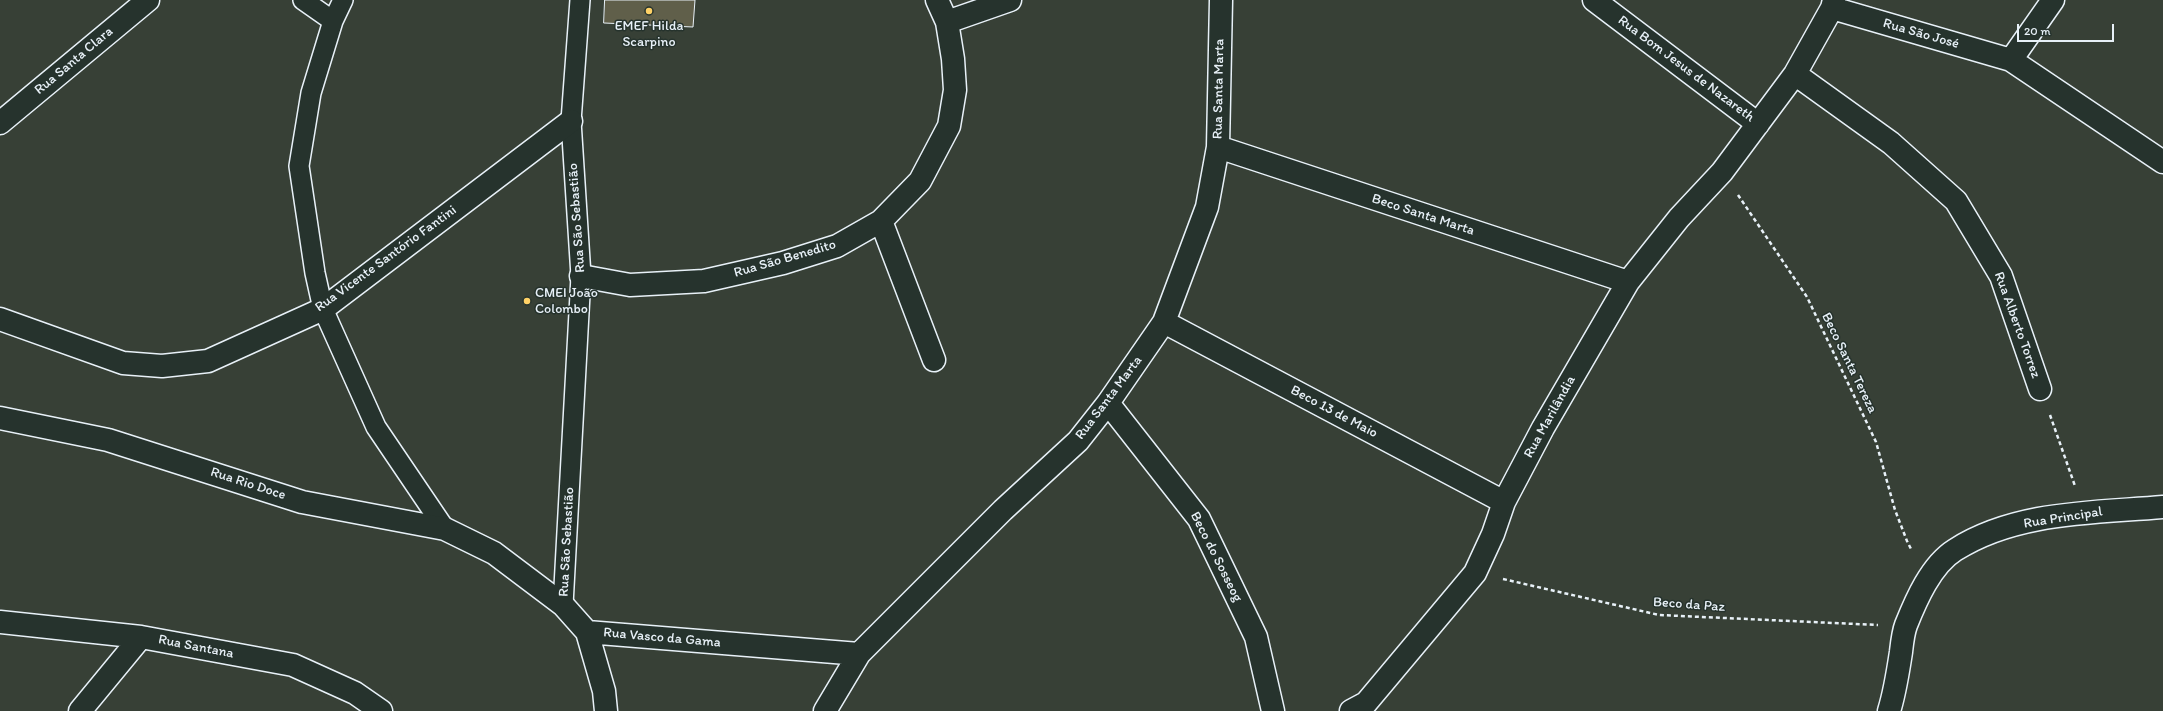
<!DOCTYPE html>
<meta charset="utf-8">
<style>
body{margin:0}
#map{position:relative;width:2163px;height:711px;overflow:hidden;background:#374036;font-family:Itim,sans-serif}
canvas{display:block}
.scale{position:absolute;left:2017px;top:24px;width:97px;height:18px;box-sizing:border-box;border:2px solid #e8f1f8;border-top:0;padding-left:5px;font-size:12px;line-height:14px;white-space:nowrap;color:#e8f1f8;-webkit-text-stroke:3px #26332d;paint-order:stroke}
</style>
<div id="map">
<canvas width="2163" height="711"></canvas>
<div class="scale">20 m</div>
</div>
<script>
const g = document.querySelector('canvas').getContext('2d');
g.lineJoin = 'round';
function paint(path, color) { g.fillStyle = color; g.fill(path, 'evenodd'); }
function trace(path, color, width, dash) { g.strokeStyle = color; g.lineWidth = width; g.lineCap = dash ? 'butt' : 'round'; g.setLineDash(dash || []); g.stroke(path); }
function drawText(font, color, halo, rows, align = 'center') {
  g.font = font + ' Itim,sans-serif'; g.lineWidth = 3; g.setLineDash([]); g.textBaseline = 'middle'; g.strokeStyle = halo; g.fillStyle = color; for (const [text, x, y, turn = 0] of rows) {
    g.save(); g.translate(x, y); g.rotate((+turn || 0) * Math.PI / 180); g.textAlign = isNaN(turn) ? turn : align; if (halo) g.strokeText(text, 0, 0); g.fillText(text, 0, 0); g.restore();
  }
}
const building = new Path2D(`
 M605 0H695L693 27 604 23Z`);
paint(building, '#605f4a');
trace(building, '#e8f1f8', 1);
const service = new Path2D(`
 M303 0 333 21
 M343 0 333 21 311 93 299 166 315 273 323 309 376 427 445 529
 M563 605 581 276 571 121 580 0`);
const minor = new Path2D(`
 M1594 0 1758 124
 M1832 8 2011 60 2163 162
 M947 22 1010 0
 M2011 60 2053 0
 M1795 74 1891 143 1956 201 2001 276 2040 389
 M0 123 148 0
 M1218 147 1628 282
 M881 221 934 360
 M581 276 630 285 704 281 783 263 837 246 881 221 920 181 949 126 955 90 953 59 947 22 937 0
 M0 319 123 363 162 366 208 361 323 309 571 121
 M1164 322 1504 502
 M1108 403 1199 519 1256 637 1273 711
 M0 418 108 440 302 502 445 529 494 553 563 605 587 632 604 691 606 711
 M0 622 141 637 293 665 355 693 381 711
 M587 632 859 654
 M80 711 141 637
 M825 711 859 654 1003 510 1078 441 1108 403 1164 322 1207 207 1218 147 1221 0
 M1351 711 1366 703 1475 573 1493 534 1504 502 1543 428 1628 282 1679 218 1722 172 1795 74 1832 8 1834 0`);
const tertiary = new Path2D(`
 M1889 711C1895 692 1898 672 1901 652 1902 643 1903 633 1906 625 1916 600 1931 565 1955 550 2016 511 2094 513 2163 507`);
trace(service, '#e8f1f8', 22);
trace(minor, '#e8f1f8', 25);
trace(tertiary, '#e8f1f8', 25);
trace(new Path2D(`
 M1738 195 1807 297 1876 442 1895 510 1907 541 1912 551
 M2050 415 2075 486
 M1503 579 1659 615 1878 625`), '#e8f1f8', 2.5, [4, 3]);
trace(service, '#26332d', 19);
trace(minor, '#26332d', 22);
trace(tertiary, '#26332d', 22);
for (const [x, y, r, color] of [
 [649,11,4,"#ffd166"],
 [527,301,4,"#ffd166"]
]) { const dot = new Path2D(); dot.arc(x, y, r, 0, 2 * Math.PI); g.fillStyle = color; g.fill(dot); trace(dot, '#26332d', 1.5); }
drawText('14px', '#e8f1f8', '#26332d', [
 ["EMEF Hilda",649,26],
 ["Scarpino",649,42],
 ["CMEI João",535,293,"left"],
 ["Colombo",535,309,"left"]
]);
drawText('14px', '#e8f1f8', '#26332d', [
 ["Rua São José",1921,34,16],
 ["Rua Santa Clara",74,61,-40],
 ["Rua Bom Jesus de Nazareth",1686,69,37],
 ["Rua Santa Marta",1219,89,-89],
 ["Beco Santa Marta",1423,215,18],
 ["Rua São Sebastião",577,218,-94],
 ["Rua Vicente Santório Fantini",386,259,-36],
 ["Rua São Benedito",785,259,-16],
 ["Rua Alberto Torrez",2017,325,70],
 ["Beco Santa Tereza",1849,363,64],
 ["Rua Santa Marta",1109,398,-53],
 ["Beco 13 de Maio",1334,412,28],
 ["Rua Marilândia",1550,417,-61],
 ["Rua Rio Doce",248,484,18],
 ["Rua Principal",2063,518,-9],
 ["Rua São Sebastião",567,542,-87],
 ["Beco do Sosseog",1216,557,63],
 ["Beco da Paz",1689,605,4],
 ["Rua Vasco da Gama",662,638,5],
 ["Rua Santana",196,647,11]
]);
</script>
